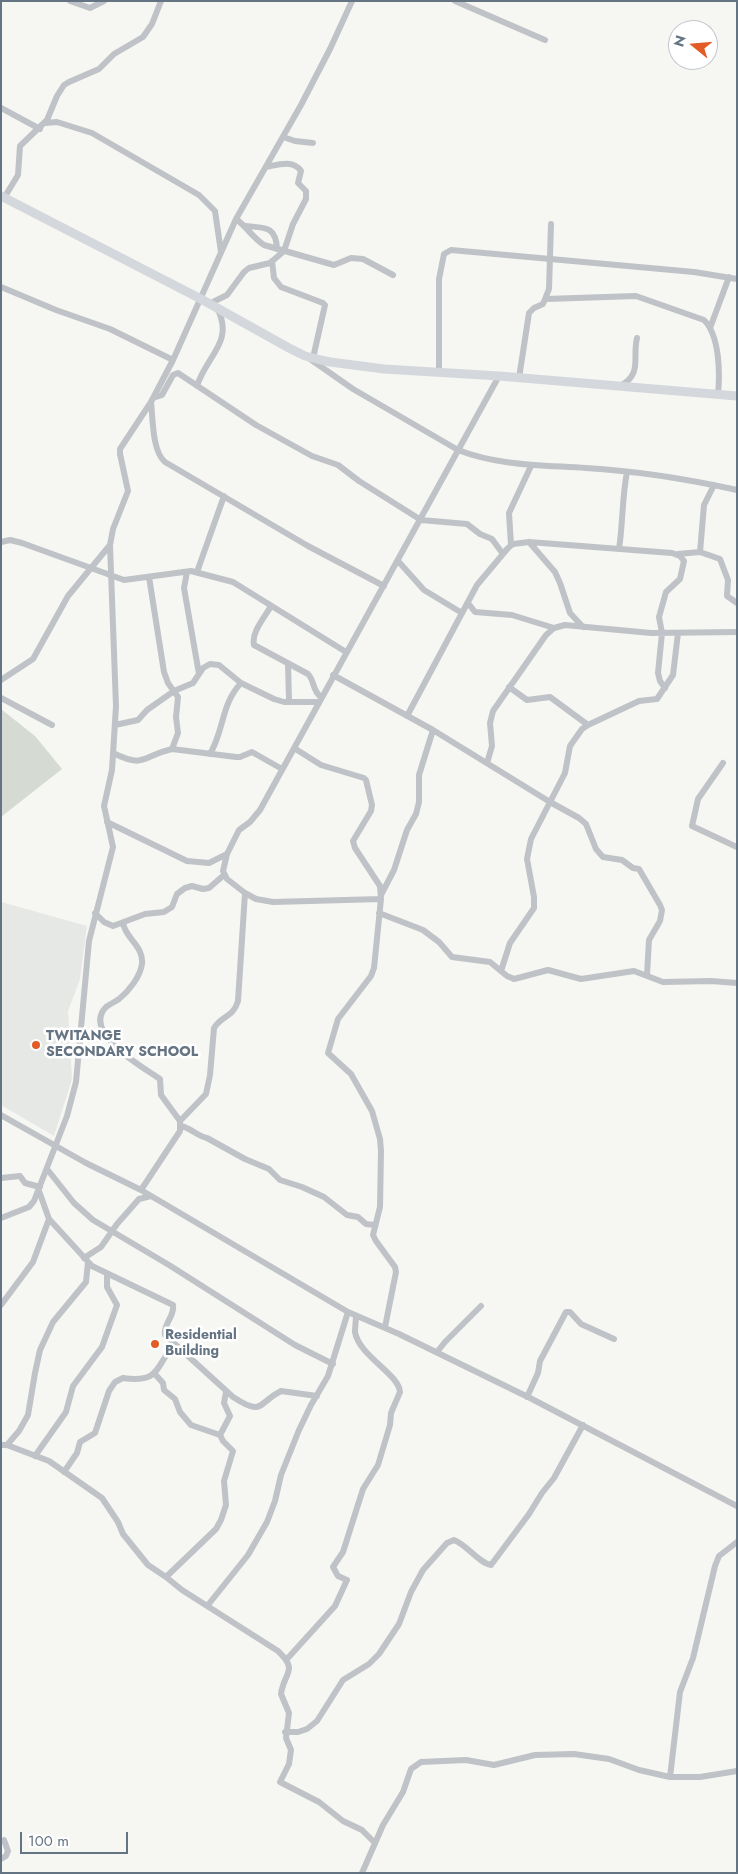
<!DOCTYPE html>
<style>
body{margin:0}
#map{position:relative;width:738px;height:1874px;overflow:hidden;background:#f6f6f2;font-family:Jost,sans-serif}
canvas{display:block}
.frame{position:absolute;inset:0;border:2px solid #657483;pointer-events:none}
.north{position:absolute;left:668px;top:20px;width:50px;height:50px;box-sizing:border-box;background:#fff;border:1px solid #c1c7cd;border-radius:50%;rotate:287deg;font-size:14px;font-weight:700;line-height:20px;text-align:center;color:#657483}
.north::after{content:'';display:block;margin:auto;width:18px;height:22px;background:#e25d26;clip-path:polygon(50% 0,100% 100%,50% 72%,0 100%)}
.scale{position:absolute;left:20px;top:1832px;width:108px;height:22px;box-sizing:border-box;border:2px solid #657483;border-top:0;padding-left:6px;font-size:15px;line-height:18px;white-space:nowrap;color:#657483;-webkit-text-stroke:4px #fff;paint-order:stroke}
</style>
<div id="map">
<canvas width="738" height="1874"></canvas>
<div class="frame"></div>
<div class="north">N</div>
<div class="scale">100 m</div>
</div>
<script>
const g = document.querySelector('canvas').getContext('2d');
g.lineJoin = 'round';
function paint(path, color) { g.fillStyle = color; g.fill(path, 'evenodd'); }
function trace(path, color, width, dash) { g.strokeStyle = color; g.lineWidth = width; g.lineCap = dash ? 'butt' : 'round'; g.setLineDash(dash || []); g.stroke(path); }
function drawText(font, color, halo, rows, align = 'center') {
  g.font = font + ' Jost,sans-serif'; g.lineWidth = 5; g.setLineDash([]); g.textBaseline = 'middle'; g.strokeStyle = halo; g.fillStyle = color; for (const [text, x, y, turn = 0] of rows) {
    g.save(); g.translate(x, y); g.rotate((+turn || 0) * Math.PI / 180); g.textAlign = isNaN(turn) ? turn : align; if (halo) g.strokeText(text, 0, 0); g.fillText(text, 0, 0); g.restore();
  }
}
paint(new Path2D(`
 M1 902 87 926 80 979 68 1011 72 1079 54 1136 1 1105Z`), '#e6e8e6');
paint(new Path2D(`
 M1 709 35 736 62 769 1 817Z`), '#d5dbd2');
trace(new Path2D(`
 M70 1 90 8 104 1
 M455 1 545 40
 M1 108 40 129
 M45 123 57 122 92 133 199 195 215 211 221 252
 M283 137 295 141 313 143
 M4 198 18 175 20 146 47 120 57 96 64 85 69 82 99 69 114 54 143 37 152 24 161 1
 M236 219C247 227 253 238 264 245L334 265 351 258 363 259 393 275
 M245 226C264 228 276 225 277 249
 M272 261 274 278 281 287 323 303 325 305 313 358
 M1 287 56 310 110 329 173 360
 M546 299 636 296 704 320C720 336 720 374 718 395
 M209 304 227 295 244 272 249 268 270 263 284 251 293 224 306 199V191L298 183 301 171C293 159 277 165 266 167
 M710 328 729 277
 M310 359 353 389 458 450C499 466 543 465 586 468 637 471 687 479 737 490
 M439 373V279L444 254 451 250 694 272 737 279
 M519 378 529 313 534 308 543 304 549 289 551 224
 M197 386C206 356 235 342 217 308
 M620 386C643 374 632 358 637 338
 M153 398 162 395 173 375 178 373 256 425 312 456 338 465 359 481 421 520 467 524 480 534 492 539 503 554
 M151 402C153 419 152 451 165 462L308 546 384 586
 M1 542 10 540 22 543 124 580 191 571 233 582 346 652
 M529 542 555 572 560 583 570 613 583 627
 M511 545 509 513 531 466
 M619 549C623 523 622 497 627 472
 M700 552 704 505 714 485
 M678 554 700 552 720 559 728 580 727 596 737 603
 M398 561 424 590 462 613
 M187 572 184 588 199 674
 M197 572 224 496
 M149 577 164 672 168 683 178 697 176 717 178 733 172 749
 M468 603 475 612 512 615 554 628
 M271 606C265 617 251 632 254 645L308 674C315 681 312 691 321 697
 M288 663 289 701
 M333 675 433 730 550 802 579 818 586 824 596 849 603 857 622 860 633 868 639 869 660 905 662 910 660 921 649 940 647 975
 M1 680 33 659 68 596 110 545
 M509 687 527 700 550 697 588 725
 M1 698 52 725
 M407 716 477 585 508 548 513 544 529 542 672 553 680 556 684 561 680 579 666 592 659 617 662 633 658 673 660 681 665 688
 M115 725 138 720 147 710 174 691 193 683 203 668 210 664 219 665 241 683 274 699 284 702H319
 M294 748 321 765 364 778 366 780 372 805 371 811 353 841 355 848 380 886 381 899 374 968 371 976 338 1019 328 1053 351 1074 372 1111 380 1139 381 1151 380 1207 373 1235 376 1241 395 1267 396 1272 385 1327
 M113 753C146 769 141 756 172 749L236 757H240L252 752 282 769
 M210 754C224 731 221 704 241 683
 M487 763 492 746 490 723 493 711 546 635 554 628 565 625 651 633 737 632
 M723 763 698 799 692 826 737 847
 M107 822 187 861 209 863 227 854
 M381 895 394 870 407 830 416 814 419 802V775L433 730
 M381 899 273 902 256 899 245 893 227 879 223 871 227 854 239 830 250 822 260 810 499 376
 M95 913 104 922 113 926 145 914 164 912 172 907 177 894 185 888 192 886 203 889 209 888 224 875
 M379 913 423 930 439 942 452 957 490 962 507 976 514 979 548 970 581 979 634 971 663 982 711 981 737 983
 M123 923C125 938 144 946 142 964 140 977 129 991 119 999 115 1002 110 1004 106 1007 81 1033 144 1068 160 1079L161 1095 180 1121V1131L141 1190
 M501 971 510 943 534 908V897L527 859 531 839 565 773 570 746 582 729 588 725 639 701 657 699 673 675 678 633
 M1 1115 86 1163 141 1190 348 1312 399 1334 530 1398 737 1506
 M180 1121 206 1094 210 1075 214 1028C222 1015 233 1018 238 1001L245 893
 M181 1126C191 1128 197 1136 207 1138L245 1159 269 1169 280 1180 302 1187 324 1197 347 1215 358 1217 366 1224 374 1225
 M47 1169 74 1203 93 1220 169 1265 295 1345 333 1364
 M1 1178 20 1176 25 1183 40 1187
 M39 1191 49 1219 92 1266 173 1305C175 1317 163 1323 165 1335L233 1397C264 1417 257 1403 281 1391L317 1396
 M1 1218 29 1207 34 1201 67 1116 76 1082 89 941 113 847 104 806 112 770 116 706 110 545 113 529 128 491 120 454V449L151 402 173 360 236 219 301 105 330 49 352 1
 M84 1258 101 1247 117 1224 139 1199 151 1196
 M1 1305 33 1262 49 1219
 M437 1352 445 1342 481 1306
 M154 1373 163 1383 164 1390 175 1399 180 1412 191 1425 220 1435
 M527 1397 538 1373 540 1361 566 1312H570L581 1324 614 1339
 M1 1445H7L49 1461 102 1498 118 1522 123 1534 148 1565 166 1577 182 1590 278 1651C299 1671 284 1672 281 1694L289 1713 286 1738 291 1750 289 1764 280 1782 319 1802 343 1821 362 1830 375 1843
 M7 1445 19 1431 28 1415 35 1373 40 1350 47 1335 53 1322 86 1282 88 1262
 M35 1456 66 1412 73 1386 102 1347 117 1305 107 1287V1274
 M64 1472 77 1453 80 1442 95 1433 109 1391 115 1382 123 1378C160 1383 155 1368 174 1344
 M166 1577 216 1529 221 1520 226 1505 224 1481 233 1451 223 1441 220 1435 230 1416 224 1403 226 1392
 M208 1605 248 1555 267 1522 275 1501 281 1475 299 1430 311 1405 328 1376 348 1312
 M287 1659 335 1606 347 1580 338 1576 333 1567 343 1552 363 1489 378 1465 390 1425 391 1413 400 1392C399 1374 359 1356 355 1332 355 1327 356 1321 356 1316
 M285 1732H298L307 1729 317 1721 343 1680 369 1664 379 1654 399 1624 411 1592 423 1570 447 1543 454 1540C467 1545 479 1563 491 1565L529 1514 542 1493 554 1478 583 1425
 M670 1777 680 1692 693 1658 715 1566 719 1556 737 1542
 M1 1859 6 1856 8 1851 4 1840
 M362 1873 383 1825 403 1792 411 1769 421 1762 466 1760 494 1765 535 1755 574 1754 609 1759 639 1770 670 1777H700L737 1771`), '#bfc2c6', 6);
trace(new Path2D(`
 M1 196 201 299 289 348 305 356 317 359 330 362 384 369 499 376 737 396`), '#d4d8dc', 9);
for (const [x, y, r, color] of [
 [36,1045,5,"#e25d26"],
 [155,1344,5,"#e25d26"]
]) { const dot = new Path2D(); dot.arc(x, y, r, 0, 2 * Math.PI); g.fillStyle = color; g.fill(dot); trace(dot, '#fff', 2); }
drawText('bold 14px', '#657483', '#fff', [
 ["TWITANGE",46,1037],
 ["SECONDARY SCHOOL",46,1053],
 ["Residential",165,1336],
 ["Building",165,1352]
], 'left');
</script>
